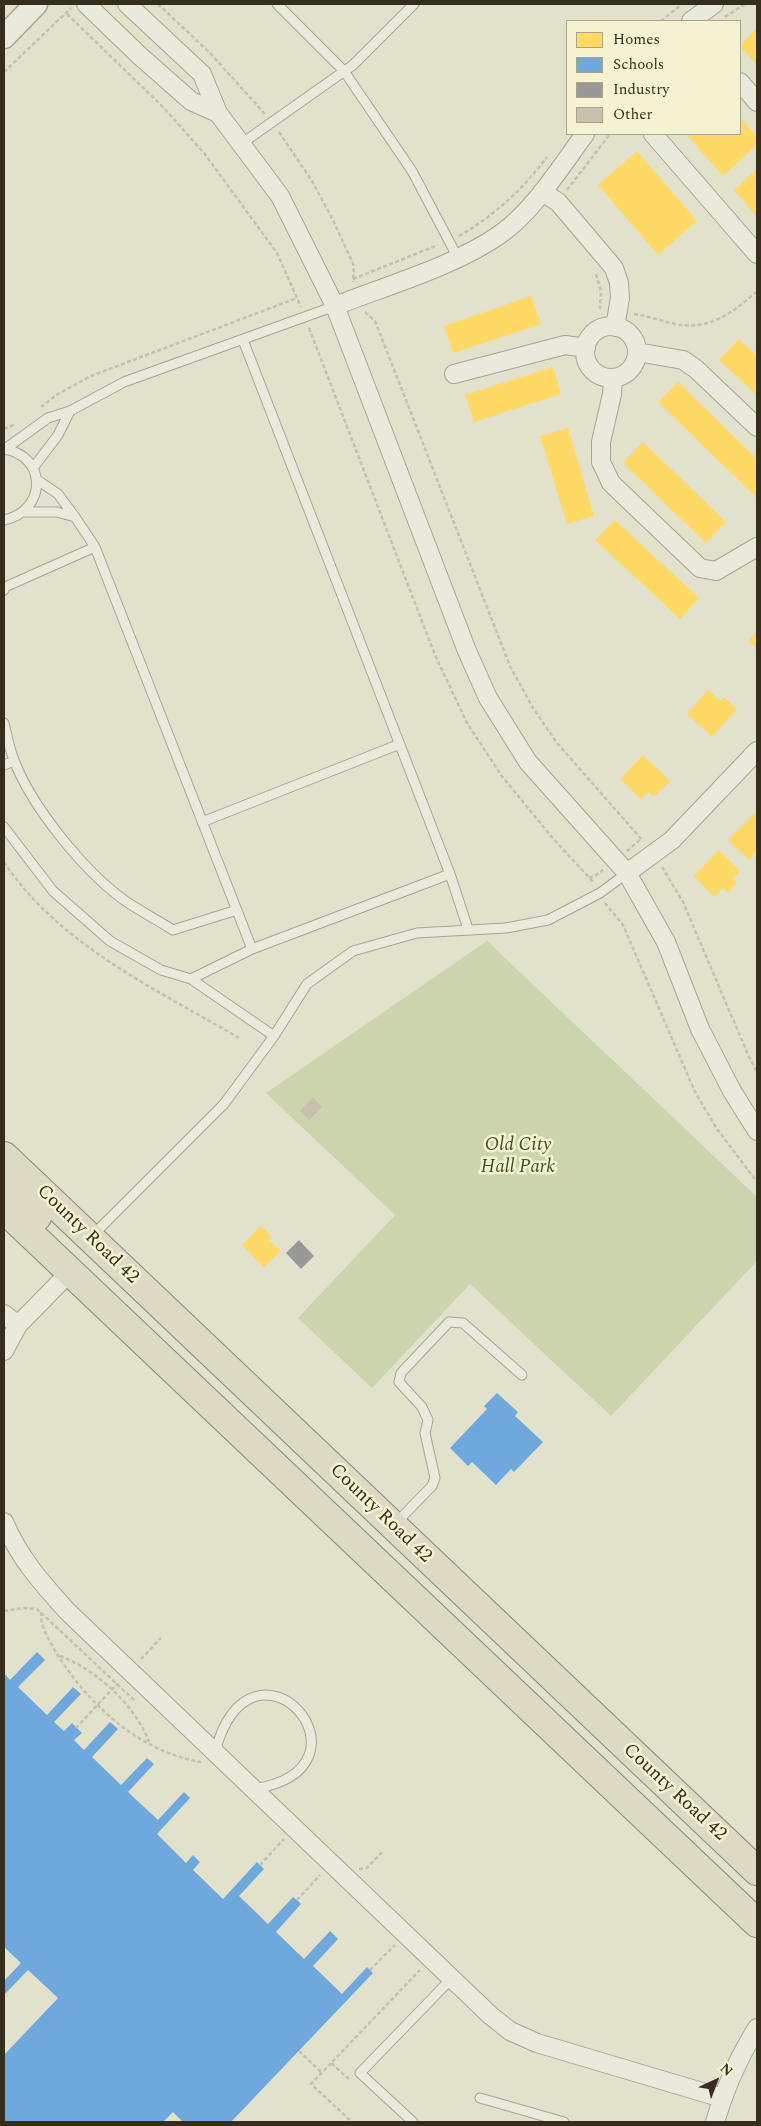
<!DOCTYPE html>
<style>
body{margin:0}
#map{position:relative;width:761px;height:2126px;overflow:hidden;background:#e2e1cb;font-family:Spectral,serif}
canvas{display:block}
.frame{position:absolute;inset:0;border:5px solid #352e1d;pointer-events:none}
.legend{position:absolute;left:566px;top:20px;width:175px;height:115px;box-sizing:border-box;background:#f4f2d0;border:1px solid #a8a488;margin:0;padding:6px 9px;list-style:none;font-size:15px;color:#352e1d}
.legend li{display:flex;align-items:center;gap:10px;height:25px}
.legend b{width:25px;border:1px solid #a8a488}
.north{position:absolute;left:691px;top:2056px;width:50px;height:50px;-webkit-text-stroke:4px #f4f2d0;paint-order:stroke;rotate:43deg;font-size:14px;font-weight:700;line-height:20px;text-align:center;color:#352e1d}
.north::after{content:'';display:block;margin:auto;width:18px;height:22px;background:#352e1d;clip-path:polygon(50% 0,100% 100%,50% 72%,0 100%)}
</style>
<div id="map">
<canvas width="761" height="2126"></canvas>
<div class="frame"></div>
<ul class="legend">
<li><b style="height:14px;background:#ffd966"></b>Homes</li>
<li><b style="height:14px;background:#6fa8dc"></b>Schools</li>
<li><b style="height:14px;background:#999"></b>Industry</li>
<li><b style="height:14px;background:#c6c0ac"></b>Other</li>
</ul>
<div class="north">N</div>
</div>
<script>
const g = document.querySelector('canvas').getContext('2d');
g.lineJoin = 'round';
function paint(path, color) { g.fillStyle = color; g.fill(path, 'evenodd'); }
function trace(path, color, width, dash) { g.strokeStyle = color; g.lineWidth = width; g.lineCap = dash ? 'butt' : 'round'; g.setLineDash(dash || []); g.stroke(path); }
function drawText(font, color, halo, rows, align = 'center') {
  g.font = font + ' Spectral,serif'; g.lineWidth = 5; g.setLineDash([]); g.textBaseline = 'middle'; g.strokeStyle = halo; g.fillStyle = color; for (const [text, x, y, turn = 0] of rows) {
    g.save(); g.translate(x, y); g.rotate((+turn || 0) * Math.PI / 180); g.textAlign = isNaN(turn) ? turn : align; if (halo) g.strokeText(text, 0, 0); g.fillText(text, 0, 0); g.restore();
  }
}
paint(new Path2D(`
 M487 941 757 1197V1261L611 1416 470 1284 372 1388 298 1318 395 1215 266 1093Z`), '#cbd4ad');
paint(new Path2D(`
 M757 28V65L740 46Z
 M740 117 757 137V145L723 176 686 134H740Z
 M637 151 697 221 658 255 598 185Z
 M757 169V217L734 190Z
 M531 296 541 324 453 353 444 326Z
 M739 339 757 356V395L719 360Z
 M553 367 561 394 474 422 465 395Z
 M678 382 757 459V498L658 402Z
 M568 428 594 516 567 524 540 436Z
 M643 442 726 522 706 543 623 463Z
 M615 520 699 598 680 619 595 540Z
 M757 631V650L748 641Z
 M708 690 720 701 724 697 737 709 712 737 687 714Z
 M643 755 670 781 654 797 648 792 641 799 620 779Z
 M754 814 757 817V852L749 860 728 840Z
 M719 850 740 871 733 878 737 883 728 893 723 888 714 897 694 876Z
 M261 1226 272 1237 269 1240 281 1251 264 1267 242 1245Z`), '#ffd966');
paint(new Path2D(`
 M497 1393 518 1412 515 1416 543 1442 514 1472 511 1469 496 1485 472 1462 468 1466 450 1448 487 1409 484 1406Z
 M37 1652 45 1660 18 1687 47 1715 73 1687 81 1694 54 1722 64 1731 72 1723 82 1733 74 1740 84 1750 110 1722 118 1729 92 1757 121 1785 147 1758 154 1764 128 1792 158 1820 184 1792 190 1798 157 1834 186 1863 193 1855 200 1862 193 1870 223 1899 257 1862 264 1869 239 1896 268 1924 293 1897 297 1900 301 1904 276 1932 304 1959 330 1931 338 1939 313 1966 342 1994 367 1967 373 1973 231 2122H183L173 2112 163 2122H4V2055L58 1998 28 1970 4 1995V1981L21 1963 4 1947V1673L10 1680Z`), '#6fa8dc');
paint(new Path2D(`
 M299 1240 314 1256 301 1269 286 1253Z`), '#999');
paint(new Path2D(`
 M313 1097 322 1107 309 1120 300 1111Z`), '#c6c0ac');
const service = new Path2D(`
 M277 4 344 71 412 171 458 258
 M241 144 353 65 414 4
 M243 340 450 874 468 929
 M4 449C48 456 47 511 4 520
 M5 449 48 418 70 411 124 382 335 306
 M33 468 58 435 70 411
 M25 512H57L75 517 58 494 36 479
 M75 517 95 547 252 949 450 874
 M4 590 5 587 95 547
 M4 723C7 735 9 748 14 760 31 806 84 871 124 900 140 911 157 920 173 930L237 910
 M4 765 14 761
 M202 822 400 744
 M4 827 53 891 110 941 161 970 191 979 252 949
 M191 979 274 1036
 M92 1236 224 1104 274 1036 307 984 353 951 417 933 506 928 548 920 600 893 627 873
 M395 1524 432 1486 435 1478 425 1433 428 1420 422 1407 399 1382 401 1373 449 1322 463 1323 522 1375
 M215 1752C252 1614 387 1767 254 1789
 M480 2098 564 2122
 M413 2122 360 2073 452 1978`);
const minor = new Path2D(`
 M86 4 140 56 191 101 218 113
 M127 4 202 74 218 113 280 196 335 306 467 651 488 698 528 762 627 873 666 942 700 1029 732 1091 757 1131
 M691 21 714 4
 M740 82 757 102
 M653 134 757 254
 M542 192 558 202 614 268 619 283 620 298 615 327
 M335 306C388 285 456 266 502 233 534 210 562 165 585 134
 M585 352a26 26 0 1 1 52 0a26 26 0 1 1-52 0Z
 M637 352 683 360 696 369 757 427
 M454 374 565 345 586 348
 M613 378 612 394 601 442V462L611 483 700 568 716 571 757 547
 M627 873 672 840 757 751
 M4 1314 18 1325
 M4 1351 18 1325 70 1272
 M4 1522C20 1559 41 1582 67 1611L490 2015 510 2031 537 2043 722 2098
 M715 2122C725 2088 738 2058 757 2028`);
const tertiary = new Path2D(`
 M4 37 36 4`);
const trunk = new Path2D(`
 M4 1156 757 1871
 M4 1185 37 1217
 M4 1209 757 1923`);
trace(service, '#a7a494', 11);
trace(minor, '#a7a494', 20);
trace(tertiary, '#a7a494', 25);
trace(trunk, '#8c8a7b', 30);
trace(new Path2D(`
 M158 4 210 53 265 114
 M67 14 162 106 204 153 277 253 301 307
 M725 17 745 4
 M661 21 682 4
 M4 72 71 8
 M279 132 312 181 334 222 354 266 353 282
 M567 190 610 134
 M459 236C495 215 522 190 547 157
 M596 274 601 291 600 308H601
 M353 279 438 245
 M365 312 375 321 510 666 533 708 557 743 643 841
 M634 314C648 316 661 321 675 324 709 331 733 313 757 291
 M309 328 435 655 467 723 501 775 550 835 594 883
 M41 407 58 394 91 376 297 298
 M4 429 16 424
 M627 851 641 839
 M4 862C59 945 156 989 239 1038
 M662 867 683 902 749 1057 757 1072
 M589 878 595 876 603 870
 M605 903 623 925 695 1092 717 1129 757 1182
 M4 1611 24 1608 37 1609 135 1701
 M41 1612C40 1627 50 1642 57 1654 89 1705 140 1752 201 1762
 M60 1656C97 1670 135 1705 149 1742
 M141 1659 161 1638
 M76 1728 118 1683
 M260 1865 284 1839
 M359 1869 367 1868 383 1851
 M297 1900 320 1875
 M370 1970 395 1945
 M299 2051 322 2073
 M331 2063 311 2084 352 2122
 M349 2079 331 2063 420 1970`), '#c3c1b3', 2.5, [4, 2.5]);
trace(service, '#eaeadc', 9);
trace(minor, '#eaeadc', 18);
trace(tertiary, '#eaeadc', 22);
trace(trunk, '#dcd9c5', 28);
drawText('italic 19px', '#3c5124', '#f4f2d0', [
 ["Old City",518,1146],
 ["Hall Park",518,1168]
]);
drawText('19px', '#352e1d', '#f4f2d0', [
 ["County Road 42",87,1235,44],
 ["County Road 42",380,1514,44],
 ["County Road 42",674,1793,43]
]);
</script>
